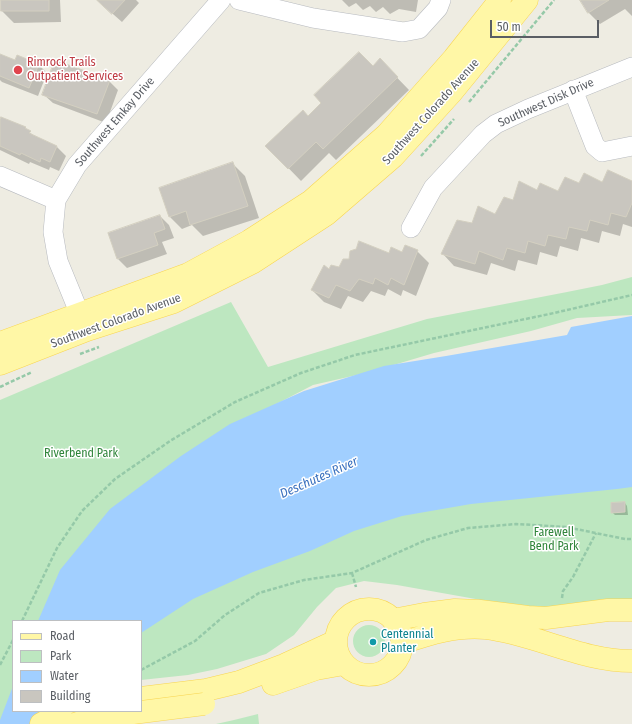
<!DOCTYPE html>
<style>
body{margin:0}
#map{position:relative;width:632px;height:724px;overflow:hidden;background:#eeece2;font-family:"Fira Sans Condensed",sans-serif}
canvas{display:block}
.legend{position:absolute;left:12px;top:620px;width:130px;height:92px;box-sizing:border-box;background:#fff;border:1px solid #bdbfc1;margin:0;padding:5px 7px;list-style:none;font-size:12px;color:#5a5e64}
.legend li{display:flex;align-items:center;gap:8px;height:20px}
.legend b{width:20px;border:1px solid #bdbfc1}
.scale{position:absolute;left:490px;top:20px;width:109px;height:18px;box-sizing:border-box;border:2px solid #5a5e64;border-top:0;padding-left:5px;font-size:12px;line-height:14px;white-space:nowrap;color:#5a5e64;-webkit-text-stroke:3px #fff;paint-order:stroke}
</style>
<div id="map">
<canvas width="632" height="724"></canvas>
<ul class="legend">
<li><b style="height:5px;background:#fff7a6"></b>Road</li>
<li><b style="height:11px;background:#bde7c0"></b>Park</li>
<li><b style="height:11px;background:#a1cfff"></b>Water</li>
<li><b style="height:11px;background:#c9c6bf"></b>Building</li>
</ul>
<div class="scale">50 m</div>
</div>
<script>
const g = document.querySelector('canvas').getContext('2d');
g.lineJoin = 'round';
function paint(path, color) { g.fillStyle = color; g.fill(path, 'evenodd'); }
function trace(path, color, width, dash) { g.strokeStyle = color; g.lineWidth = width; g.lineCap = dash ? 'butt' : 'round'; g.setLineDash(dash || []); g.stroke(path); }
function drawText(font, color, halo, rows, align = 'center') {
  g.font = font + ' "Fira Sans Condensed",sans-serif'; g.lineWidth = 3; g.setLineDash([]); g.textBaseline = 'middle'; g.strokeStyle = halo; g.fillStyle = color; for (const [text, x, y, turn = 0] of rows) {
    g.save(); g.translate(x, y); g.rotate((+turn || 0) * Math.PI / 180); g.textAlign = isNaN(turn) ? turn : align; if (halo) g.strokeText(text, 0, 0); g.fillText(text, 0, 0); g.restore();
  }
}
paint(new Path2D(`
 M632 277V315L577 318 531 331 434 353 370 372 313 385 261 412 57 621H13V711L0 724V400L231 302 268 367 427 319 567 292 602 285Z
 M632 457V602L543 611 397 585 364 581 336 588 317 607 294 635 266 654 217 669 188 675 141 680V621H114L312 532Z
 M353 641a16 16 0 1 1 32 0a16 16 0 1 1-32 0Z
 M258 714 259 724H216L234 720Z`), '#bde7c0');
paint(new Path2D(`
 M632 316V487L617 489 471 504 402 516 354 531 310 551 253 572 193 599 141 633V621H38L60 570 110 509 181 456 230 424 304 391 384 366 446 356 567 335 571 327Z
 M13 686V711H81V724H0V720Z`), '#a1cfff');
paint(new Path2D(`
 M2 0H60L61 22 14 23 2 11Z
 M97 0H136L139 3 122 22Z
 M342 0H418L416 12 399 9 390 14 383 7 376 12 370 6 363 10 356 3 349 7Z
 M581 0H632V16L625 9 600 24 588 12Z
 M0 58 16 61 38 64 47 73 38 96 2 82 0 80Z
 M380 60 409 90 336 160 329 153 301 181 267 146 308 117 373 67Z
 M109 81 118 90 106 123 53 103 43 94Z
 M0 121 25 128 35 137 57 147 66 156 59 171 50 167 49 170 30 162 29 164 0 150Z
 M233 164 245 176 259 218 203 236 192 225 182 229 170 217Z
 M632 182V227L623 224 620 236 602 231 599 243 581 238 578 251 560 246 557 257 540 252 537 265 518 260 515 271 491 263 487 275 454 266 443 254 472 224 495 216 513 202 538 192H559L580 184Z
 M160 216 169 225 174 238 162 242 167 254 127 268 118 259Z
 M417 251 429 263 416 296 403 290 401 296 388 289 385 296 371 291 363 302 348 296 341 309 324 302 312 290 330 270 389 254 402 253Z
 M625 503 627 506 628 515H615L612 512Z`), '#0003');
const building = new Path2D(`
 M1 0H49V11H1Z
 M97 0H125L112 14Z
 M580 0H609L588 13Z
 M359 52 373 66 380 58 398 77 323 149 316 142 288 169 265 146 303 110 308 116 321 103 314 95Z
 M0 54 15 60 17 55 39 64 29 88 0 76Z
 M55 60 110 80 97 114 42 95Z
 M1 117 26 127 25 128 31 131 29 133 57 146 50 162 41 158 40 162 21 153 20 155 0 146V119Z
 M233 162 248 206 190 225 186 211 169 217 159 188Z
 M608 170 632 181V203L626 217 611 213 608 225 590 220 587 231 569 227 566 239 548 235 545 246 528 241 525 253 507 248 503 260 479 251 475 264 441 254 457 220 472 223 478 206 495 214 504 197 513 200 519 181 537 190 540 183 558 191 565 177 579 183 584 173 602 182Z
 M160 215 165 229 154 233 158 245 117 259 108 233Z
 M359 241 389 253 391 247 402 252 405 245 418 250 404 285 391 278 388 285 375 278 373 284 359 279 350 291 336 285 329 298 311 290 324 265 329 269 331 265 339 267 343 259H349L350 251 356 249Z
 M625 502V512L611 513V503Z`);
paint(building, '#c9c6bf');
trace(building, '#d3cfc0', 1);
const minor = new Path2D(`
 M239 0 313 18 403 32 419 29 438 8 441 0
 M573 90 595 146 602 152 632 146
 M0 176 56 200
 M411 228 433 188 483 134 496 124 528 109 632 67
 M85 327 58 261 53 232 56 200 77 165 221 0`);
const major = new Path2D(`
 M0 343 188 274 249 241 311 201 386 135 454 58 500 0
 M0 364 87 330 174 302 252 263 327 214 393 157 452 92 527 0
 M336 642a33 33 0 1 1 66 0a33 33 0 1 1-66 0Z
 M393 620 424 614 455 610 480 611 528 617 546 618 608 610H632
 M402 643C429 634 457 625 486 628 536 634 581 661 632 661
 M273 684 316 669 344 664
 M141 698 206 690 239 682 284 665 336 641
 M41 724 54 717 76 711`);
trace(minor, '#b7babf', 20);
trace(major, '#f8d551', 23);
trace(new Path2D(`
 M469 102 554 0
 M421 156 454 119
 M80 354 99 347
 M0 387 32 372
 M352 573 356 587
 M562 598 563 591 573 577 596 533
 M22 621 57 548 82 511 115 479 170 441 235 402 301 373 355 355 554 313 632 295
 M0 665 13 640
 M141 670 195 641 225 615 259 593 304 580 352 573 426 540 468 528 516 524 566 527 625 539H632`), '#95c9a8', 2.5, [4, 2]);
trace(minor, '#fff', 19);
trace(major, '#fff7a6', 22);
const majorBridge = new Path2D(`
 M75 724 84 721 110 716 204 704`);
trace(majorBridge, '#f8d551', 23, []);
trace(majorBridge, '#fff7a6', 22);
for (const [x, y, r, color] of [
 [18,70,5,"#e0444e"],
 [373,642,4,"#0f9aa8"]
]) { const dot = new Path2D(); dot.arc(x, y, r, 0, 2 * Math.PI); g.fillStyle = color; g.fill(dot); trace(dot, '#fff', 1.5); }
drawText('12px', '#be3a42', '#fff', [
 ["Rimrock Trails",27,63],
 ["Outpatient Services",27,77]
], 'left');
drawText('12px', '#5a5e64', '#fff', [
 ["Southwest Disk Drive",546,103,-24],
 ["Southwest Colorado Avenue",431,112,-48],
 ["Southwest Emkay Drive",115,122,-49],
 ["Southwest Colorado Avenue",116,321,-20]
]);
drawText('12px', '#30853b', '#fff', [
 ["Riverbend Park",81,454],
 ["Farewell",554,533],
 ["Bend Park",554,547]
]);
drawText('12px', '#0d838f', '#fff', [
 ["Centennial",381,635],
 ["Planter",381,649]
], 'left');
drawText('italic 13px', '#3c72bf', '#fff', [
 ["Deschutes River",319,478,-24]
]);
</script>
